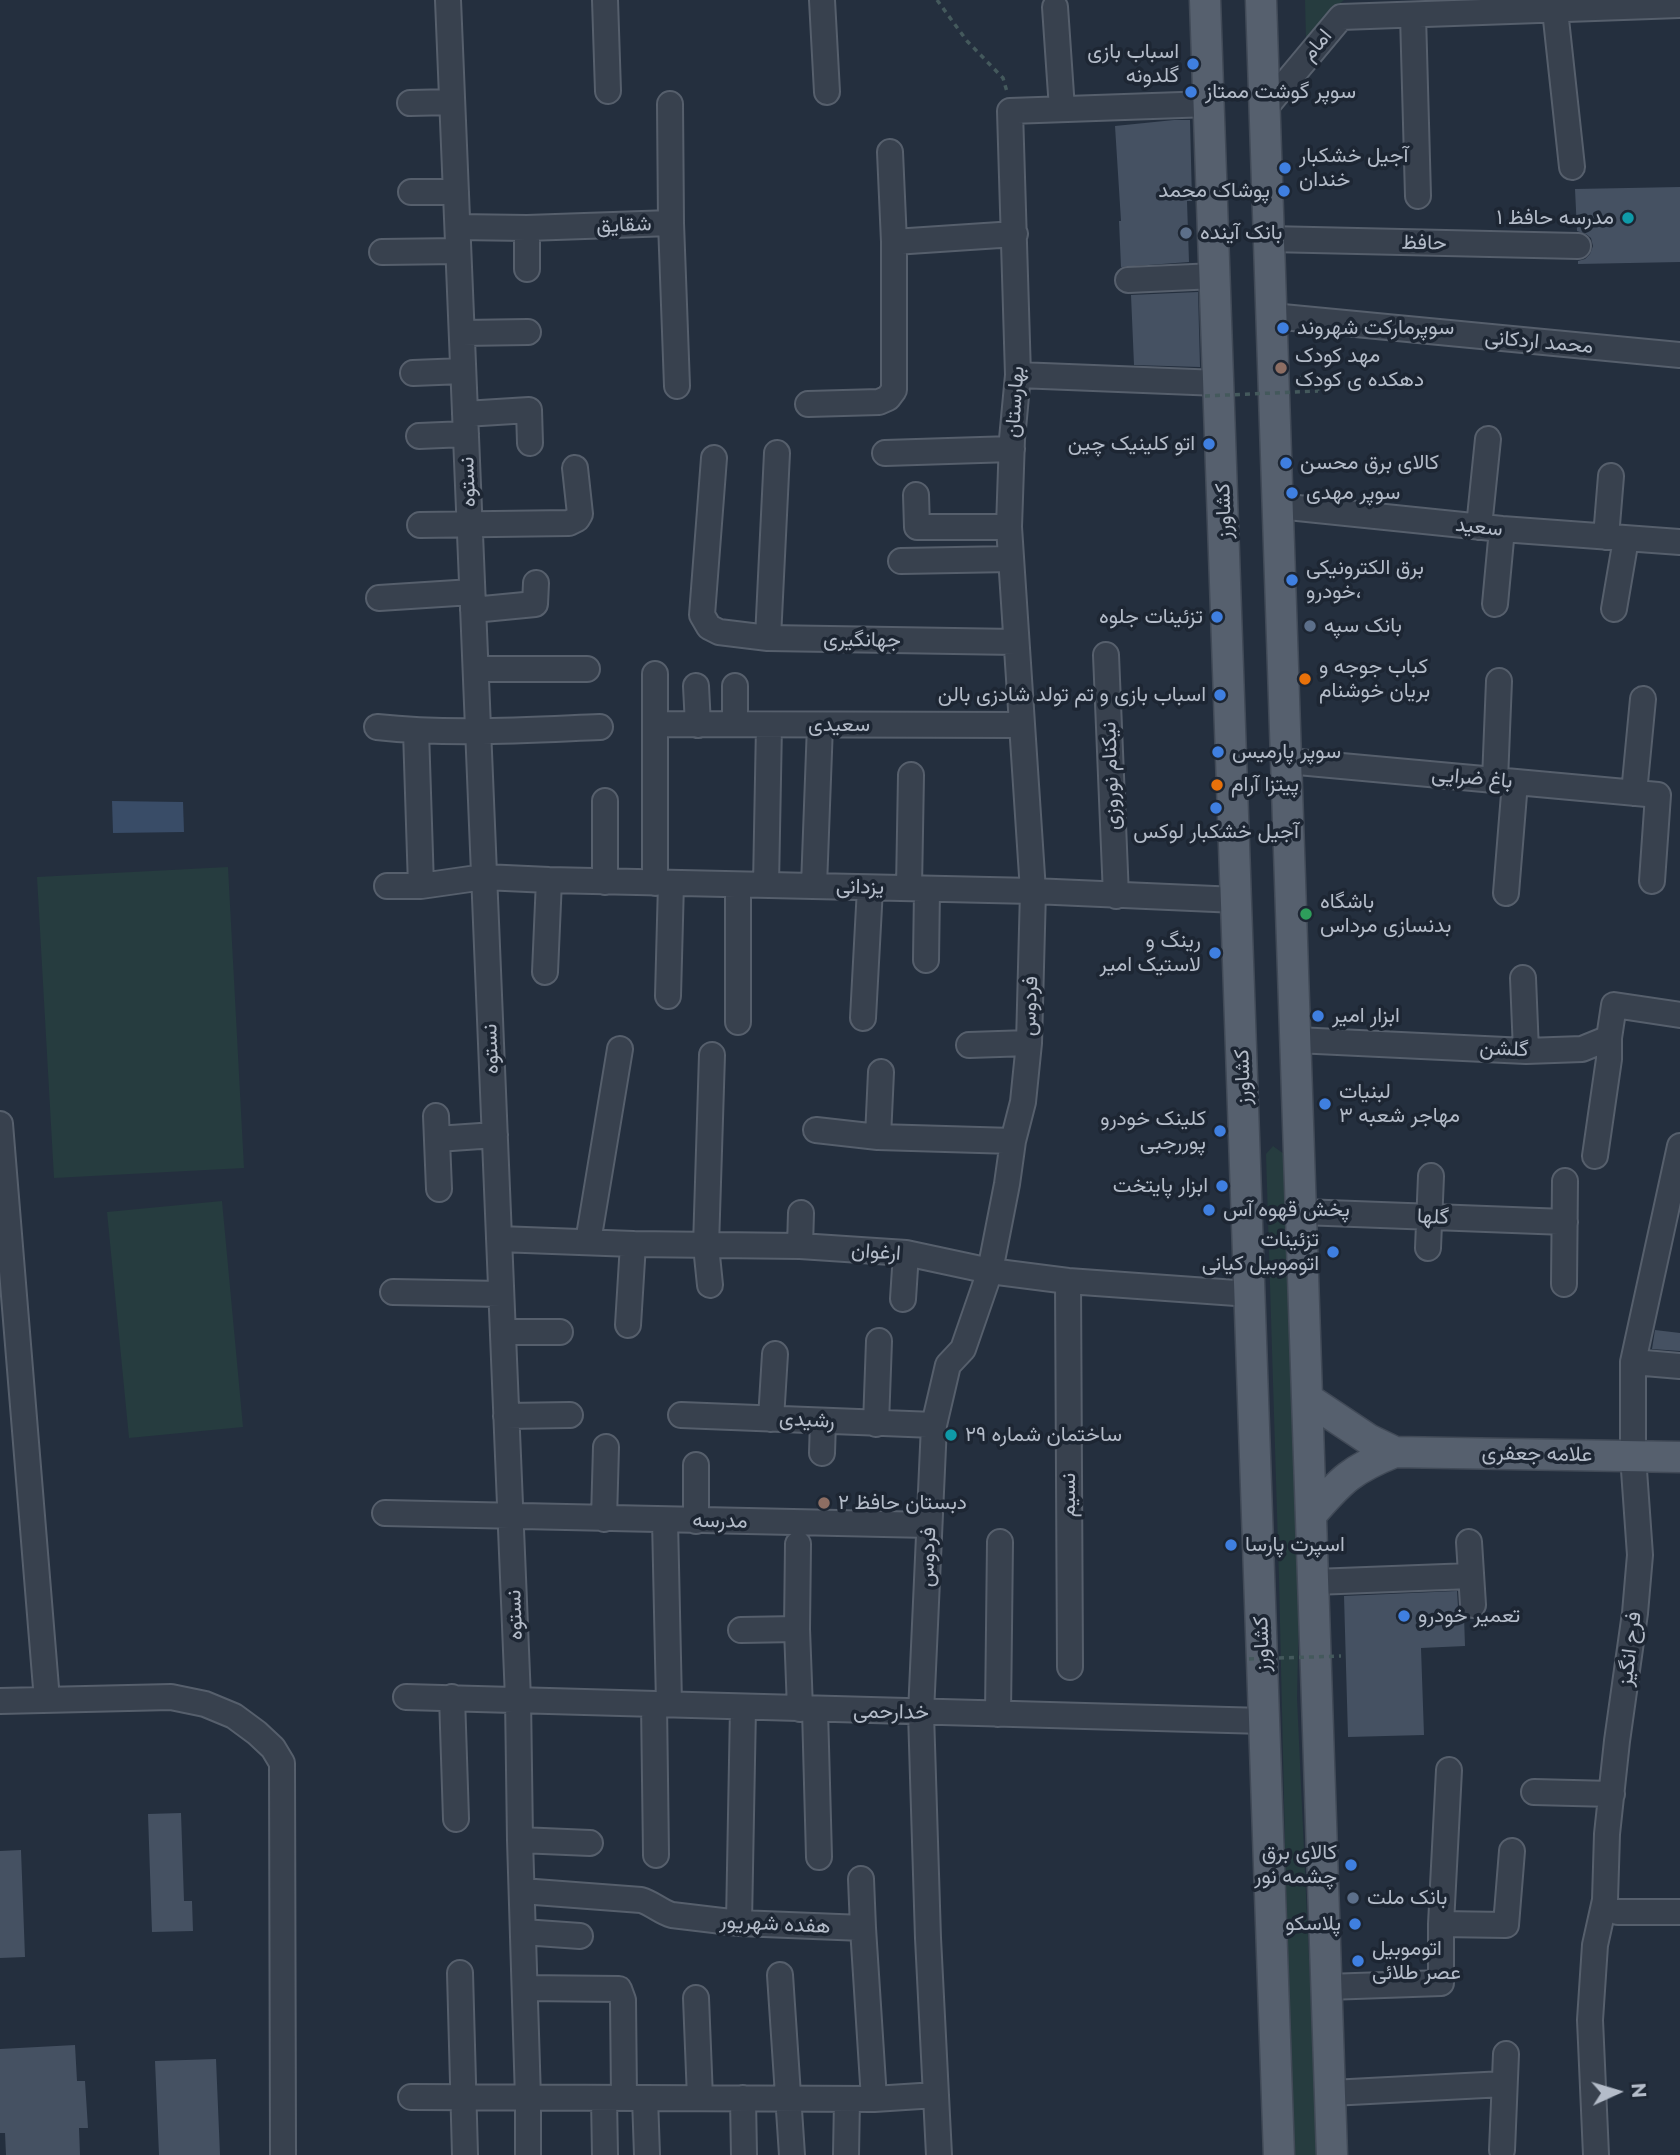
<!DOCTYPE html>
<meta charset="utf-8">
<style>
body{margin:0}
#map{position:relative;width:1680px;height:2155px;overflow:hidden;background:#242f3e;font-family:Montserrat,sans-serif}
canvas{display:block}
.north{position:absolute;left:1582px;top:2057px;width:70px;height:70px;-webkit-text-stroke:5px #1d2633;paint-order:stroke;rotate:86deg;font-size:19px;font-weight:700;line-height:28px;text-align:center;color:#b4bcc9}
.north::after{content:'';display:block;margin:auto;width:24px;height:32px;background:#b4bcc9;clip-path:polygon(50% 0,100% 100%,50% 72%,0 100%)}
</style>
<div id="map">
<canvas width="1680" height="2155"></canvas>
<div class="north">N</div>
</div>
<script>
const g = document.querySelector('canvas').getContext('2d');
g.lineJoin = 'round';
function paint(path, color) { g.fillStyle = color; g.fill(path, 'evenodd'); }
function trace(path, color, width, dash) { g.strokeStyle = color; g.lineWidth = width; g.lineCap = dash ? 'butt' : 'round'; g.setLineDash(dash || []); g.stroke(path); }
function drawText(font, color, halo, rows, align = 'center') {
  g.font = font + ' Montserrat,Vazirmatn,sans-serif'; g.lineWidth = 7; g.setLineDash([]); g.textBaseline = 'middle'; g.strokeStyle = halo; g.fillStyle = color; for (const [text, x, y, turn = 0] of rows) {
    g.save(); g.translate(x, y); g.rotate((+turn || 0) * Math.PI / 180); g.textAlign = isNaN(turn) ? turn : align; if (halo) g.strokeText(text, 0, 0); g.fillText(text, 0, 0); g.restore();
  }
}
paint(new Path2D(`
 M1305 0H1344L1327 15 1306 39Z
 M228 867 244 1168 54 1178 37 877Z
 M1273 1146 1284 1154 1293 1313 1299 1610 1297 1698 1318 2155H1292L1279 1578 1266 1154Z
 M222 1201 243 1427 129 1438 107 1212Z`), '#263c3f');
paint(new Path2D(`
 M112 801 183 802 184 832 113 833Z`), '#394c67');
paint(new Path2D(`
 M1174 120H1190L1192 201H1187L1189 262 1121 267 1119 221H1121L1115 126Z
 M1680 187V262L1578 264V261L1585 259 1590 254 1593 246 1591 238 1586 234 1577 231 1575 189Z
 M1198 292 1200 367 1134 365 1131 295Z
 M1655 1330 1680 1333V1351L1652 1349Z
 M1457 1591 1458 1607 1464 1616 1465 1646 1421 1648 1424 1735 1348 1737 1344 1596Z
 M181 1813 184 1901H192L193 1931 152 1932 148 1814Z
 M21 1850 25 1957 0 1958V1851Z
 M75 2045 77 2081H85L88 2128H79L80 2155H6L5 2133H0V2049Z
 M216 2059 220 2155H159L155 2061Z`), '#455162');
const minor = new Path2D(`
 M448 0 518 1698 520 1840 528 2098V2155
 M605 0 608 91
 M822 0 827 92
 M1055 7 1062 109
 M1555 10 1572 167
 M1413 15 1418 196
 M410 103 452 102
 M1265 108 1341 17 1680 5
 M411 192H456
 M671 223 677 386
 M458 227 527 228 671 223 670 104
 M527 228V269
 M1269 239 1578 246
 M894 242 1015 234
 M382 252 458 251
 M1128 280 1215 276
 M1272 316 1680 355
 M462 333 528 332
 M413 373 463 371
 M1018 375 1219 383
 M808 404 879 402 888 398 894 390V242L890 152
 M465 414 529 410 530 443
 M419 436 466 434
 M885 453 1012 449
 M714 458 702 615 709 627 719 632 768 638 1016 642
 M916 495 917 527H1009
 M1278 506 1502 529 1680 542
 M420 525 569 523 577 519 580 514 575 468
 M1479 527 1488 439
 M1606 537 1611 476
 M901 561 1011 559
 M379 598 472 592
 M1495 604 1502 529
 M1614 609 1626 539
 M473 610 535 604 536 583
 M768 638 777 453
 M1106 655 1116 896
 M476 669H587
 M696 686 698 725
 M735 686V724
 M656 724 1022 725
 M377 727C451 735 526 730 600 727
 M416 731 421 886
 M1287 761 1658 795 1652 881
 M1495 780 1499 681
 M1634 793 1643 699
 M605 801V882
 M655 883V674
 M738 885V1022
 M766 885 769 725
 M387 886H421L484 877 549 880 1033 891 1237 900
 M814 886 820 725
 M909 888 911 775
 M1506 893 1515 782
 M926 960 927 889
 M545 972 549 880
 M1523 978 1526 1051
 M668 996 671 883
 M863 1018 870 888
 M1296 1040 1526 1051 1582 1049 1609 1038 1614 1005 1680 1015
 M969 1045 1029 1043
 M881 1072 878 1137 1013 1141
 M436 1116 439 1189
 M0 1124 47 1700
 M816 1130 878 1137
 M437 1139 495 1135
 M1595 1156 1609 1059V1038
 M1302 1212 1565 1222
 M499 1239 633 1244 800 1246 906 1253 990 1271 1068 1281 1250 1294
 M588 1242 620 1049
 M800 1246 801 1213
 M1428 1248 1431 1176
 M1068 1281 1070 1667
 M1564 1284 1565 1181
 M710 1285 706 1246 712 1055
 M393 1292 501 1294
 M903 1299 906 1253
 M628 1325 633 1244
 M503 1332H560
 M1633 1362 1680 1366
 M681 1415 934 1425
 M506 1416 570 1415
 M771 1419 775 1354
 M876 1424 879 1341
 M822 1453 823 1421
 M696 1465V1521
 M385 1513 929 1525
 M604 1519 606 1447
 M665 1520 669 1704
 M1469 1542 1473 1605
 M798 1544 797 1629 800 1709
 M1314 1582 1471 1576
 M741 1630 797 1629
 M406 1697 1264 1721
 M452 1697 456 1819
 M0 1701 171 1697 205 1704 234 1716 257 1733 273 1748 282 1763 283 2155
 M654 1704 656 1855
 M815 1710 819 1857
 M998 1714 1000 1542
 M1534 1792 1612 1794
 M520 1840 590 1843
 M861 1879 863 1928
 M522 1891 641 1900C652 1903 661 1912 672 1915L739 1923 863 1928 874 2099
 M1618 1912H1680
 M739 1923 743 1707
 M1441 1924 1449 1770
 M523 1932 580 1936
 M460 1973 465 2155
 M780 1975 792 2155
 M1327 1987 1441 1983V1924L1506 1925 1512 1851
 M525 1988 619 1989 623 2000 624 2098
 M696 1998 700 2098
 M1331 2093 1504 2084
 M411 2097 874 2099 936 2095
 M604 2098 605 2155
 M645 2098 647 2155
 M743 2098 744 2155
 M1502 2150 1506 2054
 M846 2155 847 2099
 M939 2155 928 1938 921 1713 934 1425 948 1365 963 1349 990 1271 1007 1184 1013 1141 1023 1102 1029 1043 1033 891 1009 527 1012 439 1018 375 1010 111 1210 104
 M1596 2155 1590 2020 1595 1945 1605 1900 1607 1834 1617 1741 1635 1613 1640 1555 1633 1456V1362L1680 1146`);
const major = new Path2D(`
 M1205 0 1279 2155
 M1261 0 1332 2155
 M1308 1399 1368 1439 1395 1452
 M1311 1515C1341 1480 1352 1469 1395 1452L1680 1457`);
trace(minor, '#565f6c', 28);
trace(major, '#414a57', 33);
trace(new Path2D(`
 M937 0 967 41 1003 78 1007 92
 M1297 378 1313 376 1318 391`), '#44595c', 3.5, [5, 5]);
trace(minor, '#38414e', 24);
trace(major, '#56606e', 30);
trace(new Path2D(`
 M1205 396 1318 391
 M1249 1659 1341 1656`), '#44595c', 3.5, [5, 5]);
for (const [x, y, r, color] of [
 [1193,64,7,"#3f7fe0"],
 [1191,92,7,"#3f7fe0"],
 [1285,168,7,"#3f7fe0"],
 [1284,191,7,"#3f7fe0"],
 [1628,218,7,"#0f9aa8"],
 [1186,233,7,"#5c6f8a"],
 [1283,328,7,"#3f7fe0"],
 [1281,368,7,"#8d6e63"],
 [1209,444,7,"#3f7fe0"],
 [1286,463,7,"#3f7fe0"],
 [1292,493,7,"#3f7fe0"],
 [1292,580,7,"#3f7fe0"],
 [1217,617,7,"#3f7fe0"],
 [1310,626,7,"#5c6f8a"],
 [1305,679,7,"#e8710a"],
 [1220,695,7,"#3f7fe0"],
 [1218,752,7,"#3f7fe0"],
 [1217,785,7,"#e8710a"],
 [1216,808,7,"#3f7fe0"],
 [1306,914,7,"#2e9e5b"],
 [1215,953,7,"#3f7fe0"],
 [1318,1016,7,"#3f7fe0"],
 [1325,1104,7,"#3f7fe0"],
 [1220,1131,7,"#3f7fe0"],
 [1222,1186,7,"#3f7fe0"],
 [1209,1210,7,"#3f7fe0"],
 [1333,1252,7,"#3f7fe0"],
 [951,1435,7,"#0f9aa8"],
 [824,1503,7,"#8d6e63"],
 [1231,1545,7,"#3f7fe0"],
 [1404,1616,7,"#3f7fe0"],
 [1351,1865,7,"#3f7fe0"],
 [1353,1898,7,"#5c6f8a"],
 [1355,1924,7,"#3f7fe0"],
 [1358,1961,7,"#3f7fe0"]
]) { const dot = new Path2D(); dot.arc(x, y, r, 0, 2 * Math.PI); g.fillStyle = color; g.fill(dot); trace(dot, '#1d2633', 2.5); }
drawText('21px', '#b4bcc9', '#1d2633', [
 ["امام",1317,45,-50],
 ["شقایق",624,225,-2],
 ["حافظ",1424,243,1],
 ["محمد اردکانی",1539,342,5],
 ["بهارستان",1015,402,-86],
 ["نستوه",468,482,-92],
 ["کشاورز",1224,511,-92],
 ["سعید",1479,527,6],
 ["جهانگیری",862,640,1],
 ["سعیدی",839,725],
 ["نیکنام نوروزی",1111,776,-92],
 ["باغ ضرایی",1472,778,5],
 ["یزدانی",860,887,1],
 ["فردوس",1030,1006,-88],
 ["نستوه",491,1049,-92],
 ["گلشن",1504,1049,2],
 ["کشاورز",1243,1077,-92],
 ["گلها",1433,1217,2],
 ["ارغوان",876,1252,4],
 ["رشیدی",807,1420,3],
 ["علامه جعفری",1537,1454,1],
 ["نسیم",1069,1495,-90],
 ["مدرسه",720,1521,1],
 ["فردوس",928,1557,-88],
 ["نستوه",515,1615,-92],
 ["کشاورز",1262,1644,-92],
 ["فرح انگیز",1630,1649,-83],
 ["خدارحمی",891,1712,1],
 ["هفده شهریور",775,1924,3]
]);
drawText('21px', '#b4bcc9', '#1d2633', [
 ["اسباب بازی",1179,52,"right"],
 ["گلدونه",1179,76,"right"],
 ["سوپر گوشت ممتاز",1205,92],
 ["آجیل خشکبار",1299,156],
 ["خندان",1299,180],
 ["پوشاک محمد",1270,191,"right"],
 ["مدرسه حافظ ۱",1614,218,"right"],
 ["بانک آینده",1200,233],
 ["سوپرمارکت شهروند",1297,328],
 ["مهد کودک",1295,356],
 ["دهکده ی کودک",1295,380],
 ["اتو کلینیک چین",1195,444,"right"],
 ["کالای برق محسن",1300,463],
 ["سوپر مهدی",1306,493],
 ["برق الکترونیکی",1306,568],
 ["خودرو،",1306,592],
 ["تزئینات جلوه",1203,617,"right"],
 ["بانک سپه",1324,626],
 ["کباب جوجه و",1319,667],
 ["بریان خوشنام",1319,691],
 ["اسباب بازی و تم تولد شادزی بالن",1206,695,"right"],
 ["سوپر پارمیس",1232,752],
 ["پیتزا آرام",1231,785],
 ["آجیل خشکبار لوکس",1216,832,"center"],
 ["باشگاه",1320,902],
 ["بدنسازی مرداس",1320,926],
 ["رینگ و",1201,941,"right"],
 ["لاستیک امیر",1201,965,"right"],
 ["ابزار امیر",1332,1016],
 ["لبنیات",1339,1092],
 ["مهاجر شعبه ۳",1339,1116],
 ["کلینک خودرو",1206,1119,"right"],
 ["پوررجبی",1206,1143,"right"],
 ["ابزار پایتخت",1208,1186,"right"],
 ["پخش قهوه آس",1223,1210],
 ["تزئینات",1319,1240,"right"],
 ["اتوموبیل کیانی",1319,1264,"right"],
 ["ساختمان شماره ۲۹",965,1435],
 ["دبستان حافظ ۲",838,1503],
 ["اسپرت پارسا",1245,1545],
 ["تعمیر خودرو",1418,1616],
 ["کالای برق",1337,1853,"right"],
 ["چشمه نور",1337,1877,"right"],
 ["بانک ملت",1367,1898],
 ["پلاسکو",1341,1924,"right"],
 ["اتوموبیل",1372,1949],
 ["عصر طلائی",1372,1973]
], 'left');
</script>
